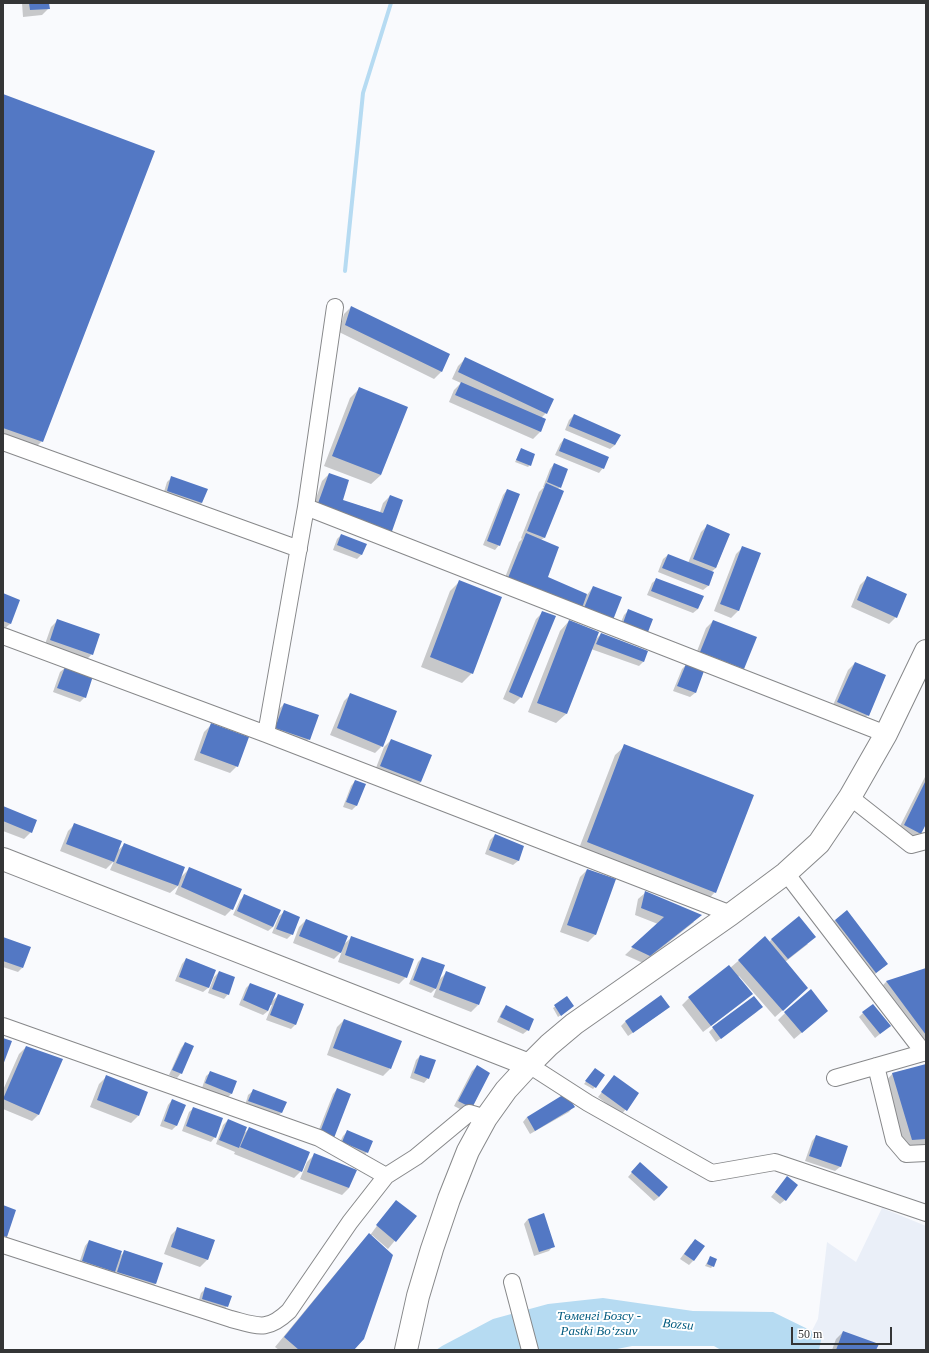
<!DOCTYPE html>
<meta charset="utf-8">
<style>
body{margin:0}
#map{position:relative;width:929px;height:1353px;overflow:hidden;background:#f9fafd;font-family:Georgia,serif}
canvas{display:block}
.frame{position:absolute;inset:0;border:4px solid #343536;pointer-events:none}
.scale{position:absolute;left:791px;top:1327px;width:101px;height:18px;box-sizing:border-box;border:2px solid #343536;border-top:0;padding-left:5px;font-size:12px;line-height:14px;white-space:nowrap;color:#343536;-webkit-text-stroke:3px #fff;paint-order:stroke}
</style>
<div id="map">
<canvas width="929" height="1353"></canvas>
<div class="frame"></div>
<div class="scale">50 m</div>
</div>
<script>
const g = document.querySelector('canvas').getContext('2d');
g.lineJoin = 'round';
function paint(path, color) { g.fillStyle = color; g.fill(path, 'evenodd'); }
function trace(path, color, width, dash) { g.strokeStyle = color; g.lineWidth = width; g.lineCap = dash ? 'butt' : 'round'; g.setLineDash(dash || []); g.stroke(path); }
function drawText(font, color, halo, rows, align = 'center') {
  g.font = font + ' Georgia,serif'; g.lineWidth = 4; g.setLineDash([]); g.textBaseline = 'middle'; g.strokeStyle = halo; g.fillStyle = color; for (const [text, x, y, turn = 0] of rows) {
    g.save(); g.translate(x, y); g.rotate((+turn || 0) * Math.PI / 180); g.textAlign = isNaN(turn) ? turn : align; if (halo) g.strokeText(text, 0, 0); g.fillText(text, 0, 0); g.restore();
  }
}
paint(new Path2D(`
 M882 1208 926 1226V1350H802L818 1319 827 1242 856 1262Z`), '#eaeff8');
paint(new Path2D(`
 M603 1298 693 1311 773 1312 822 1336 819 1350H721L714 1346H632L612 1350H436L442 1346 493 1319 548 1304Z`), '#b6dbf2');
paint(new Path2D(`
 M22 3H48L49 8 42 15 23 17Z
 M3 95 42 441 32 451 3 441Z
 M351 307 449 355 441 372 434 379 339 332 344 314Z
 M465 359 546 413 541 418 545 420 540 432 533 439 449 402 454 390 461 383 452 379 458 366Z
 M359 389 381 475 371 484 324 466 350 398Z
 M574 415 619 435 615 445 610 449 565 430 569 420Z
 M564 439 603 468 599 473 555 455 560 444Z
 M521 450 530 465 528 467 515 462Z
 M554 464 560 487 558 489 562 491 544 538 541 540 547 578 587 595 593 587 621 598 580 613 583 605 574 614 502 585 519 542 522 539 521 538 539 492 544 487H543L550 469Z
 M329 474 341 500 380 512 383 503 390 496V533L311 513 322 481Z
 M172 477 202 503 197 507 163 495 167 482Z
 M507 490 499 545 495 550 483 545 503 495Z
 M708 525 729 534 716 568 711 572 708 586 703 590 658 572 663 559 668 555 688 563 701 532Z
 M341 535 362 554 357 559 333 550 337 539Z
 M743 547 760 553 738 611 731 618 714 611 736 554Z
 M867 578 896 617 889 624 851 607 860 585Z
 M657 579 698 609 693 613 647 595 652 583Z
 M460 581 472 673 462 683 421 667 450 591Z
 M3 594 10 624 5 628 3 627Z
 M628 611 647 632 643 636 619 627 624 615Z
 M543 612 521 697 514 704 503 699 536 619Z
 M58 620 92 654 85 661 44 647 51 627Z
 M569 621 595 640 601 634 647 651 643 662 639 666 591 649 566 714 556 723 528 712 560 631Z
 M713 621 744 669 737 676 694 659 706 628Z
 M855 663 868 715 861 722 831 710 848 670Z
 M686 665 703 671 695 693 690 697 673 691 682 669Z
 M65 668 85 697 80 702 53 692 60 672Z
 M351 694 382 746 375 753 330 735 344 701Z
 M284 704 309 739 302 746 269 735 277 711Z
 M211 725 237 766 230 773 194 760 204 732Z
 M391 740 421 782 414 789 374 773 384 747Z
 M625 746 715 892 706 902 578 851 615 755Z
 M926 775V821L920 833 913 840 897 832Z
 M355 781 356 806 352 810 343 807 351 786Z
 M3 807 31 832 24 839 3 831Z
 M75 824 116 852 124 845 181 877 190 868 232 909 225 916 175 894 179 885 170 893 110 870 114 861 106 869 60 851 68 831Z
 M495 835 523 846 518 861 513 865 485 854 490 840Z
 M587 870 614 880 595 935 588 942 560 932 580 877Z
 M645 893 694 922 643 963 625 955 658 924 635 915 638 899Z
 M245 895 273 927 268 931 233 915 240 900Z
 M284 912 292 934 287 939 272 933 279 916Z
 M306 920 343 945 352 937 406 977 399 984 338 962 342 951 334 959 293 943 299 927Z
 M835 920 887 964 868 980 828 927Z
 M3 938 22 968 18 972 3 967Z
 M765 938 769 942 772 939 808 944 785 962 800 995 775 1017 739 976 738 977 751 994 744 1001 703 1032 682 1005 689 998 730 968Z
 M422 958 438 981 446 973 478 1005 471 1012 433 997 437 987 431 993 409 984 418 962Z
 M186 959 214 971 208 988 203 992 175 981 182 964Z
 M926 969V1046L877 991 886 982Z
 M219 972 228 994 224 999 208 993 214 977Z
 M250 984 271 1002 279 995 303 1005 295 1025 291 1029 266 1020 272 1005H270L268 1011 263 1015 239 1005 246 988Z
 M567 998 571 1008 558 1017 553 1008Z
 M506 1006 528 1030 523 1034 497 1022 502 1011Z
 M664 1011 628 1036 621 1026 625 1022Z
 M758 1011 716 1042 709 1032 713 1028Z
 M827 1011 794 1039 778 1020 785 1013Z
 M863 1013 885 1030 875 1038 859 1017Z
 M344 1020 390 1069 383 1076 327 1055 337 1027Z
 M185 1043 181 1073 177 1078 169 1075 181 1048Z
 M26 1047 39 1114 32 1121 3 1109V1090L19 1054Z
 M420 1056 428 1078 424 1083 410 1078 416 1060Z
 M926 1065V1148L902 1149 884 1083 893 1073Z
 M477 1066 466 1112 454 1106 472 1071Z
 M211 1072 232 1093 227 1098 202 1088 206 1076Z
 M594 1072 595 1087 593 1089 584 1084Z
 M106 1077 138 1116 131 1123 90 1107 99 1084Z
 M614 1077 638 1094 621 1115 598 1097Z
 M337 1089 350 1094 316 1137 333 1094Z
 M253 1091 285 1102 281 1113 277 1117 245 1106 248 1095Z
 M172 1100 184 1105 176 1126 172 1130 160 1126 168 1105Z
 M573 1107 569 1112 530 1134 523 1122 527 1117Z
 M194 1108 215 1137 211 1142 182 1131 189 1112Z
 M228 1120 243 1134 249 1129 301 1171 294 1178 234 1154 235 1152 216 1144 223 1125Z
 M347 1132 367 1152 363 1157 338 1146 343 1136Z
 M816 1136 846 1147 840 1167 835 1171 805 1161 812 1141Z
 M314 1155 349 1188 342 1195 300 1179 307 1162Z
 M636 1168 659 1197 654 1201 628 1177Z
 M783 1182 785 1200 780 1204 771 1197Z
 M390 1208 415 1216 388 1249 372 1235 371 1236 353 1350H279L275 1347 360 1244 371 1234Z
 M528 1219 553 1246 549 1251 534 1256 524 1224Z
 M178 1228 214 1240 207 1260 200 1267 164 1254 171 1235Z
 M89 1241 119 1257 124 1252 161 1263 155 1284 148 1291 78 1266 85 1246Z
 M691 1244 693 1261 689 1265 680 1259Z
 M710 1257 713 1266 711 1268 705 1266Z
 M206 1288 227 1306 223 1311 198 1303 201 1293Z
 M843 1332 875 1350H832L836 1339Z`), '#0003');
trace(new Path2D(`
 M345 271 363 93 391 3`), '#b6dbf2', 4);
paint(new Path2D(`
 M29 3H49L50 9 30 10Z
 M3 94 155 151 43 442 3 428Z
 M351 306 450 354 442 372 345 325Z
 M465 357 554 399 547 414 458 372Z
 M461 382 546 419 541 432 455 395Z
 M359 387 408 407 381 475 332 456Z
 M574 414 621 435 615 445 569 426Z
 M564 438 609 457 604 469 559 451Z
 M521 448 535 454 531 466 516 460Z
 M554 463 568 469 561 488 547 482Z
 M329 473 349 480 343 500 383 513 390 495 403 500 391 534 317 506Z
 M171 476 208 489 202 503 167 491Z
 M546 483 564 491 545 538 527 531Z
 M507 489 520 494 500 546 487 541Z
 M707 524 730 534 716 568 693 559Z
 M526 533 559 547 548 577 587 594 582 608 508 578Z
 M341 534 367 544 362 555 337 545Z
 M742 546 761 553 739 611 720 604Z
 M668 554 714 572 709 586 662 568Z
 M867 576 907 594 897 618 857 600Z
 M656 578 704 596 698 609 651 591Z
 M459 580 502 597 473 674 430 657Z
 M593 586 622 597 613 620 584 608Z
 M3 593 20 600 11 624 3 621Z
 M628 609 653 619 648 632 623 623Z
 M542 611 556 616 522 698 509 692Z
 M57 619 100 634 93 655 50 640Z
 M569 620 599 632 567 714 537 703Z
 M713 620 757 637 744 669 700 652Z
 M601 633 648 651 644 662 596 644Z
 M855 662 886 675 869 716 837 702Z
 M686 664 704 671 696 693 677 686Z
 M65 667 93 676 86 698 57 688Z
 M350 693 397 711 383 747 337 728Z
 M284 703 319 715 310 740 275 728Z
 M211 723 249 737 238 767 200 753Z
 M391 739 432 755 421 782 380 766Z
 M624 744 754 795 716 893 587 842Z
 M355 780 366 784 357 806 346 802Z
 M926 780V824L921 834 904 825Z
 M3 806 37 820 32 833 3 821Z
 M74 823 122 841 114 862 66 844Z
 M495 834 524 846 519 861 489 850Z
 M124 843 185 867 178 886 116 863Z
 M189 867 242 889 233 910 181 887Z
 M587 869 616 879 596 935 567 925Z
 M645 891 702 915 650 956 631 947 664 917 641 908Z
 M244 894 281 910 273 927 237 911Z
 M284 910 300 917 293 935 276 929Z
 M847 910 888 964 876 973 835 920Z
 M799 916 816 937 788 959 771 939Z
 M306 919 348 936 341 953 299 936Z
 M351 936 414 959 407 978 345 955Z
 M765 936 808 988 783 1011 738 960Z
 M3 937 31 947 23 968 3 961Z
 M422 957 445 965 436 989 413 980Z
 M186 958 216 970 209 988 179 977Z
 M729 965 753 994 711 1026 688 997Z
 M926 968V1035L886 981Z
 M219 971 235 977 229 995 212 989Z
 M446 971 486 987 479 1005 439 990Z
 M250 983 276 993 268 1011 243 1000Z
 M811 989 828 1011 802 1033 784 1012Z
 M278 994 304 1004 296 1025 270 1015Z
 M661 995 670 1007 633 1033 625 1021Z
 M567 996 574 1006 561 1016 554 1005Z
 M754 996 763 1007 721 1039 712 1027Z
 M873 1004 891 1026 880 1034 862 1012Z
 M506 1005 534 1019 529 1031 500 1017Z
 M344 1019 402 1041 391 1069 333 1048Z
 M3 1038 12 1041 3 1065Z
 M185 1042 194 1046 182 1074 172 1070Z
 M26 1046 63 1059 39 1115 3 1099Z
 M420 1055 436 1060 429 1079 414 1073Z
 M926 1064V1139L912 1140 892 1073Z
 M477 1065 490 1073 472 1108 458 1101Z
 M595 1068 605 1075 596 1088 585 1081Z
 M210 1071 237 1081 232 1094 205 1083Z
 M106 1075 148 1092 139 1116 97 1100Z
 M614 1075 639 1093 627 1111 601 1092Z
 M337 1088 351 1094 334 1138 320 1132Z
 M253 1089 287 1102 282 1113 248 1101Z
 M566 1093 575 1107 535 1131 527 1117Z
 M172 1099 186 1105 177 1126 164 1121Z
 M193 1107 223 1118 216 1138 186 1126Z
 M228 1119 247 1127 239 1148 219 1140Z
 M249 1127 310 1152 302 1172 240 1147Z
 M347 1130 373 1141 368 1153 342 1142Z
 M816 1135 848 1146 841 1167 809 1156Z
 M314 1153 357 1170 349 1188 307 1172Z
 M640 1162 668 1187 659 1197 631 1172Z
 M787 1176 798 1185 786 1201 775 1192Z
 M396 1200 417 1216 396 1242 376 1225Z
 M3 1205 16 1210 7 1237 3 1236Z
 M544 1213 555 1247 539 1252 528 1219Z
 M177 1227 215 1240 208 1260 171 1247Z
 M369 1233 393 1255 364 1339 354 1350H299L284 1337Z
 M695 1239 705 1246 694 1261 684 1254Z
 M89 1240 122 1251 115 1272 82 1261Z
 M124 1250 163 1263 156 1284 117 1272Z
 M710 1256 717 1259 714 1267 707 1264Z
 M205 1287 232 1296 228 1307 202 1299Z
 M843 1331 879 1344 876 1350H836Z`), '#5378c4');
const street = new Path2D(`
 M3 442 299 549
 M306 507 886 734
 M3 636 266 734 731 914
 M266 734 306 507 335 307
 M850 797 911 845 926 841
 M786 873 924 1053
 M3 1026 319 1138 386 1176
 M529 1065 588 1103 712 1173 775 1162 926 1213
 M876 1066 894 1140 906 1154 926 1153
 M835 1078 926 1052
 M3 1245 231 1319C258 1326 267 1332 289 1311L350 1222 386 1176 416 1157 469 1113 486 1118
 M512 1282 530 1350`);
const secondary = new Path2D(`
 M3 859 529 1065
 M406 1350 418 1296 432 1249 449 1199 468 1151 486 1118 506 1090 529 1065 549 1045 574 1024 731 914 786 873 819 843 850 797 886 734 926 651`);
trace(street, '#87888a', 18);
trace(secondary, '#87888a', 24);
trace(street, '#fff', 16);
trace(secondary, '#fff', 22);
drawText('italic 13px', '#025b7f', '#fff', [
 ["Төменгі Бозсу -",599,1317],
 ["Pastki Boʻzsuv",599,1332],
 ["Bozsu",678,1325,5]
]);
</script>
